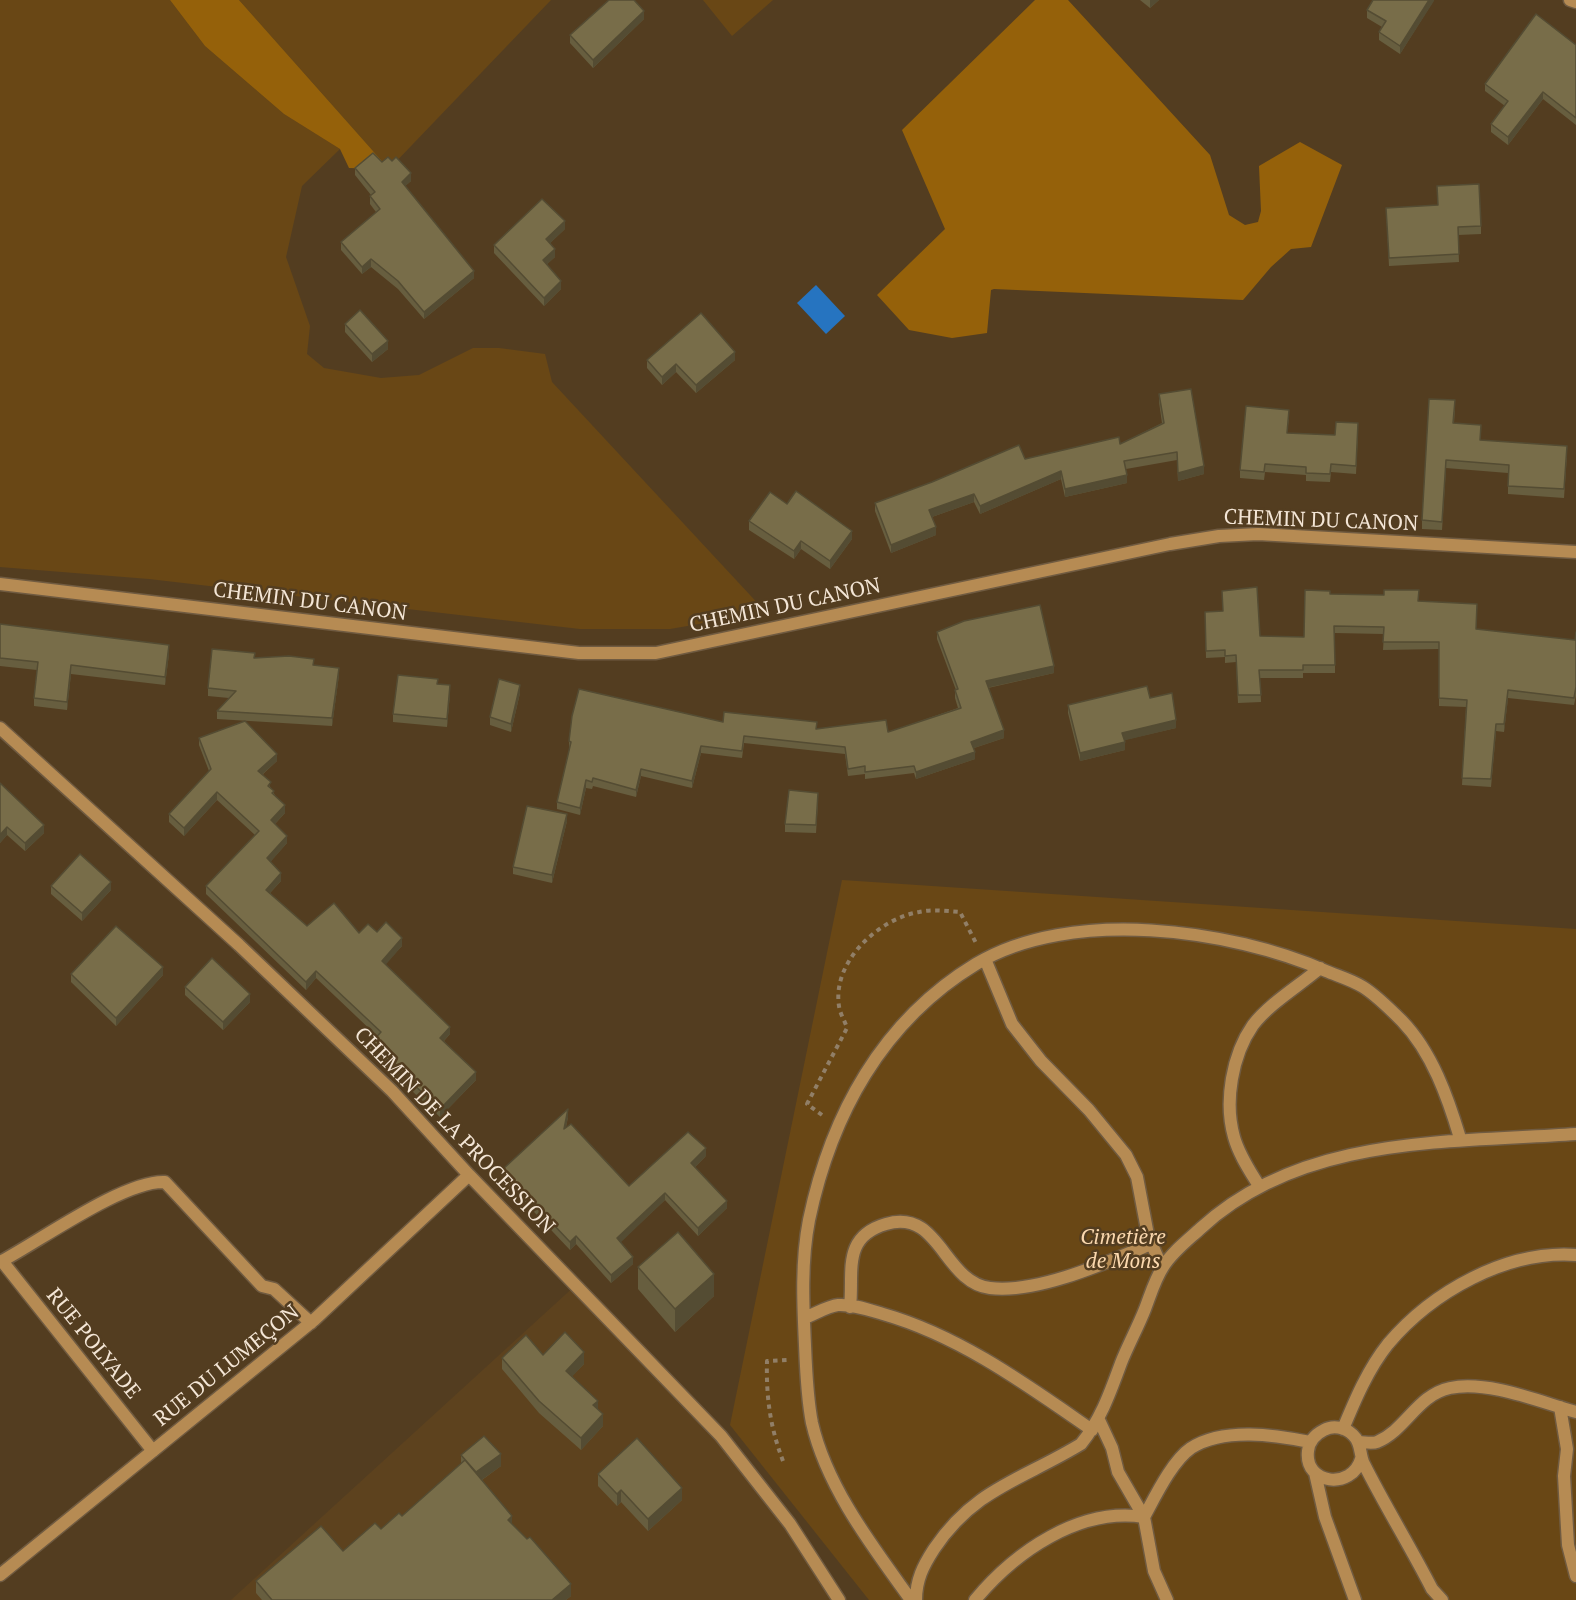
<!DOCTYPE html>
<meta charset="utf-8">
<style>
body{margin:0}
canvas{display:block;background:#533d20}
</style>
<canvas width="1576" height="1600"></canvas>
<script>
const g = document.querySelector('canvas').getContext('2d');
g.lineJoin = 'round';
function paint(path, color) { g.fillStyle = color; g.fill(path, 'evenodd'); }
function trace(path, color, width, dash) { g.strokeStyle = color; g.lineWidth = width; g.lineCap = dash ? 'butt' : 'round'; g.setLineDash(dash || []); g.stroke(path); }
function drawText(font, color, halo, rows, align = 'center') {
  g.font = font + ' "PT Serif",serif'; g.lineWidth = 5; g.setLineDash([]); g.textBaseline = 'middle'; g.strokeStyle = halo; g.fillStyle = color; for (const [text, x, y, turn = 0] of rows) {
    g.save(); g.translate(x, y); g.rotate((+turn || 0) * Math.PI / 180); g.textAlign = isNaN(turn) ? turn : align; if (halo) g.strokeText(text, 0, 0); g.fillText(text, 0, 0); g.restore();
  }
}
paint(new Path2D(`
 M577 1284 721 1436 839 1600H231Z`), '#5d421e');
paint(new Path2D(`
 M0 0H170L205 46 284 114 340 149 302 186 286 257 310 326 307 354 324 368 381 378 419 375 473 348H499L545 354 552 382 763 609 722 620 670 629H580L149 579 0 567Z
 M239 0H551L389 169Z
 M703 0H773L732 36Z
 M842 880 1576 929V1600H869L730 1425Z`), '#694715');
paint(new Path2D(`
 M170 0H239L389 169 349 168 340 149 284 114 205 46Z
 M1035 0H1068L1210 155 1229 215 1245 225 1258 222 1261 211 1259 166 1300 142 1342 165 1311 247 1291 249 1271 267 1243 300 994 289 991 290 987 333 952 338 909 330 877 295 945 229 902 130Z`), '#95610a');
paint(new Path2D(`
 M816 285 845 316 826 334 797 303Z`), '#2674c0');
const lane = new Path2D(`
 M985 959 1012 1024 1041 1061 1089 1110 1126 1155 1137 1177 1148 1235 1162 1268
 M1259 1186C1250 1171 1239 1155 1234 1137 1224 1102 1232 1055 1253 1025 1270 1003 1299 986 1320 968
 M850 1307C854 1273 841 1237 886 1224 940 1208 943 1282 990 1288 1037 1294 1108 1262 1151 1244
 M804 1318C814 1315 827 1306 838 1305 853 1304 869 1310 883 1314 960 1336 1027 1385 1092 1430
 M1560 1407 1567 1449 1564 1476 1568 1545 1576 1576
 M1099 1420 1112 1448 1118 1472 1144 1517C1155 1497 1172 1461 1191 1448 1224 1427 1275 1435 1310 1442
 M1343 1429C1355 1400 1368 1369 1388 1344 1432 1292 1506 1250 1576 1255
 M1359 1442C1364 1442 1372 1444 1377 1442 1406 1430 1417 1395 1450 1388 1488 1380 1540 1402 1576 1412
 M1361 1459C1352 1490 1304 1485 1308 1451 1309 1441 1316 1434 1324 1430 1333 1425 1345 1427 1353 1435 1362 1443 1359 1454 1364 1464 1385 1506 1410 1546 1432 1589L1442 1600
 M1315 1473 1325 1517 1355 1600
 M911 1600C873 1547 827 1488 812 1423 807 1398 806 1370 805 1345 803 1304 801 1261 809 1220 831 1115 882 1021 976 964 1071 907 1230 929 1326 971 1338 976 1352 980 1363 987 1376 995 1391 1010 1402 1021 1432 1052 1448 1098 1460 1138
 M916 1600C916 1580 923 1566 934 1549 975 1488 1022 1480 1081 1444 1101 1419 1110 1393 1121 1363 1128 1345 1138 1327 1145 1309 1150 1296 1155 1279 1163 1267 1172 1252 1188 1240 1201 1228 1302 1135 1448 1143 1576 1134
 M975 1600C1015 1552 1079 1507 1144 1517L1154 1571 1167 1600`);
const street = new Path2D(`
 M1570 0 1576 2
 M0 584 579 653H656L1170 544 1219 536 1258 534 1576 552
 M0 728 239 945 392 1091 469 1175 721 1436 790 1524 839 1600
 M2 1261 153 1451
 M0 1262C40 1241 124 1180 165 1182L262 1286 274 1289 311 1323
 M0 1575 314 1320 469 1175`);
trace(lane, '#705b41', 15);
trace(street, '#705b41', 15);
trace(new Path2D(`
 M822 1115 807 1104 847 1028C845 1021 840 1014 839 1006 832 962 878 919 919 912 932 909 947 911 960 912L976 943
 M783 1461C770 1427 766 1396 767 1361L787 1360`), '#917f67', 4, [4.5, 4.5]);
trace(lane, '#b68b53', 12);
trace(street, '#b68b53', 12);
paint(new Path2D(`
 M1140 0H1159L1150 8Z
 M1434 0 1400 54 1379 40V32L1382 27 1367 18V10Z
 M644 19 593 68 570 43V35Z
 M1576 45V125L1543 99 1508 145 1491 132V124L1505 106 1485 91V84Z
 M355 168 411 181 405 186 474 278 424 319 398 289 371 267 362 274 341 250V242L376 212 370 204V196L371 195 355 175Z
 M1386 208 1481 226V234L1458 235 1459 262 1389 266Z
 M565 229 550 243 555 257 547 264 561 289 544 306 494 253V245Z
 M345 324 388 349 372 362 345 332Z
 M647 360H735L696 393 676 372 662 385 647 368Z
 M1159 394 1204 474 1178 481 1177 460 1126 469 1127 483 1065 497 1061 479 980 514 974 502 932 517 936 535 891 553 875 511V503L1025 459 1120 444 1162 423 1159 402Z
 M1455 408 1454 423 1481 440 1567 454 1564 498 1508 494V473L1446 468 1442 530 1422 529V520Z
 M1289 418 1287 433 1335 435 1358 431 1356 474 1331 472 1330 482 1306 481V475L1265 472 1264 480 1240 478V470Z
 M787 504 852 539 830 569 801 549 794 559 749 530V521Z
 M1330 594 1419 601 1477 629 1575 640 1576 632V695L1574 705 1508 698 1504 732 1496 731 1491 787 1462 785 1466 707 1439 706V649L1383 650 1384 634 1335 633V673H1303V678H1260L1261 702 1238 703 1236 662 1225 663V657L1206 658 1205 612 1260 636 1304 637Z
 M0 624 169 654 165 685 71 674 67 710 34 706V698L37 670 0 666Z
 M937 632 1054 673 988 688 1004 738 974 748 975 759 916 779 914 773 865 779V774L848 776 845 754 744 743 742 758 701 753 692 788 641 776 636 797 593 786 592 789 586 788 580 815 557 809V802L570 749H569V741L723 722 817 729 888 732 958 708 955 698V690H956L937 639Z
 M255 658 314 665 339 675 332 726 217 719V711L229 698 208 696V688Z
 M438 684 450 693 447 727 393 722V714Z
 M520 693 511 732 490 725V717Z
 M1150 698 1176 728 1124 740 1125 750 1080 761 1068 713V705Z
 M199 738 277 761 263 774 285 813 275 824 287 843 270 862 281 881 270 893 307 926 359 933 377 932 402 946 385 964 450 1034 444 1041 476 1080 440 1117 370 1052V1044L377 1036 316 978 306 990 206 894V886L255 835 217 800 184 836 169 822V814L209 771 199 745Z
 M0 783 44 833 25 851 7 835 0 843Z
 M818 801 816 833 785 832V824Z
 M567 821 552 883 513 874V867Z
 M51 886 111 890 82 921 51 894Z
 M71 974 163 975 116 1026 71 982Z
 M185 987 250 1002 223 1030 185 995Z
 M568 1117 566 1127 629 1186 706 1156 695 1167 727 1208 698 1236 665 1200 620 1242 633 1264 611 1283 576 1244 570 1250 502 1178V1170Z
 M638 1267 714 1296 675 1332 638 1289Z
 M543 1355 584 1364 572 1376 598 1409 603 1426 581 1450 539 1413 502 1369V1358Z
 M461 1455 501 1466 482 1480 512 1524 571 1596 566 1600H262L256 1593V1581L343 1551 402 1516 461 1464Z
 M598 1474 682 1500 648 1531 621 1502 617 1506 598 1486Z`), '#675e3f');
paint(new Path2D(`
 M1150 0H1159L1150 8Z
 M1429 0H1434V1L1400 54V46Z
 M644 11V19L593 68V60Z
 M1543 92V99L1508 145V137Z
 M411 173V181L402 189V182Z
 M565 221V229L546 247V239Z
 M555 249V257L543 268V260Z
 M371 259V267L362 274V267Z
 M474 271V278L424 319V312Z
 M561 281V289L544 306V298Z
 M388 341V349L372 362V354Z
 M735 352V360L696 393V385Z
 M676 364V372L662 385V377Z
 M1204 466V474L1178 481V473Z
 M1061 471V479L980 514V506Z
 M1127 475V483L1065 497V489Z
 M974 494V502L929 518V510Z
 M936 527V535L891 553V545Z
 M852 531V539L830 569V561Z
 M801 541V549L794 559V551Z
 M169 645V654L165 685V677Z
 M71 665V674L67 710V702Z
 M1054 666V673L986 688V681Z
 M339 668V675L332 726V718Z
 M450 685V693L447 727V719Z
 M520 685V693L511 732V724Z
 M1508 690V698L1504 732V724Z
 M1176 720V728L1122 741V733Z
 M1004 730V738L971 749V742Z
 M1125 742V750L1080 761V753Z
 M701 746V753L692 788V781Z
 M975 752V759L916 779V772Z
 M277 754V761L258 778V771Z
 M641 769V776L636 797V790Z
 M586 780V788L580 815V808Z
 M217 792V800L184 836V828Z
 M285 805V813L271 828V820Z
 M567 814V821L552 883V875Z
 M44 825V833L25 851V843Z
 M7 827V835L0 843V835Z
 M287 836V843L267 866V858Z
 M281 873V881L266 897V890Z
 M111 882V890L82 921V913Z
 M402 938V946L382 969V961Z
 M163 967V975L116 1026V1018Z
 M316 971V978L306 990V982Z
 M250 994V1002L223 1030V1022Z
 M450 1027V1034L440 1045V1038Z
 M476 1072V1080L440 1117V1109Z
 M568 1109V1117L564 1137V1129Z
 M706 1148V1156L691 1171V1163Z
 M665 1193V1200L617 1246V1238Z
 M727 1201V1208L698 1236V1228Z
 M576 1236V1244L570 1250V1242Z
 M633 1257V1264L611 1283V1275Z
 M714 1274V1296L675 1332V1309Z
 M584 1352V1364L566 1383V1371Z
 M598 1401V1413L593 1405Z
 M603 1414V1426L581 1450V1438Z
 M501 1454V1466L476 1484V1472Z
 M682 1488V1500L648 1531V1519Z
 M621 1490V1502L617 1506V1494Z
 M512 1516V1528L508 1520Z
 M571 1584V1596L566 1600H552Z`), '#544c33');
const building = new Path2D(`
 M609 0H634L644 11 593 60 570 35Z
 M1373 0H1429L1400 46 1379 32 1386 21 1367 10Z
 M1536 14 1576 45V118L1543 92 1508 137 1491 124 1508 101 1485 84Z
 M373 153 382 162 388 157 392 161 396 157 411 173 402 182 474 271 424 312 398 281 371 259 362 267 341 242 380 209 370 196 375 192 355 168Z
 M1479 184 1481 226 1458 227 1459 254 1389 258 1386 208 1438 205 1437 186Z
 M542 199 565 221 546 239 555 249 543 260 561 281 544 298 494 245Z
 M360 310 388 341 372 354 345 324Z
 M701 313 735 352 696 385 676 364 662 377 647 360Z
 M1191 389 1204 466 1178 473 1177 452 1124 461 1127 475 1065 489 1061 471 980 506 974 494 929 510 936 527 891 545 875 503 932 482 1019 445 1025 459 1119 437 1120 444 1164 423 1159 394Z
 M1429 399 1455 400 1453 423 1481 425 1480 440 1567 446 1564 489 1508 486 1509 465 1446 460 1442 522 1422 520Z
 M1246 406 1289 410 1287 433 1335 435 1336 422 1358 423 1356 466 1331 464 1330 474 1306 473V467L1265 464 1264 472 1240 470Z
 M796 491 852 531 830 561 801 541 794 551 749 521 770 492 787 504Z
 M1257 587 1260 636 1304 637 1305 590 1330 591V594L1384 595V590H1419L1418 601 1477 604 1476 629 1575 640 1576 632V687L1574 698 1508 690 1504 724H1496L1491 779 1462 778 1467 700 1439 698V642H1383L1384 627 1334 626 1335 665H1303V670H1259L1261 695H1238L1236 655 1225 656V650L1206 651 1205 612 1223 611 1222 591Z
 M1040 605 1054 666 986 681 1004 730 971 742 975 752 916 772 914 766 865 772V766L848 769 845 747 744 736 742 751 701 746 692 781 641 769 636 790 593 778 592 782 586 780 580 808 557 802 571 742 569 741 572 716 579 689 723 722 724 712 817 722 816 729 886 720 888 732 961 708 955 690 958 689 937 632 964 621Z
 M0 624 169 645 165 677 71 665 67 702 34 698 38 662 0 658Z
 M212 649 255 653 254 658 289 656 314 659 313 665 339 668 332 718 217 711 236 691 208 688Z
 M398 675 438 679 437 684 450 685 447 719 393 714Z
 M499 679 520 685 511 724 490 717Z
 M1147 686 1150 698 1172 693 1176 720 1122 733 1125 742 1080 753 1068 705Z
 M245 721 277 754 258 771 271 782 268 786 274 791 272 793 285 805 271 820 287 836 267 858 281 873 266 890 307 926 334 903 359 933 368 924 377 932 386 922 402 938 382 961 450 1027 440 1038 476 1072 440 1109 370 1044 381 1032 316 971 306 982 206 886 259 831 217 792 184 828 169 814 211 769 199 738Z
 M0 783 44 825 25 843 7 827 0 835Z
 M789 790 818 793 816 825 785 824Z
 M527 806 567 814 552 875 513 867Z
 M80 854 111 882 82 913 51 886Z
 M116 926 163 967 116 1018 71 974Z
 M212 958 250 994 223 1022 185 987Z
 M568 1109 564 1129 571 1124 629 1186 688 1132 706 1148 691 1163 727 1201 698 1228 665 1193 617 1238 633 1257 611 1275 576 1236 570 1242 502 1170Z
 M678 1232 714 1274 675 1309 638 1267Z
 M565 1332 584 1352 566 1371 598 1401 593 1405 603 1414 581 1438 539 1401 502 1358 526 1335 543 1355Z
 M484 1436 501 1454 476 1472 461 1455Z
 M637 1438 682 1488 648 1519 621 1490 617 1494 598 1474Z
 M465 1460 512 1516 508 1520 527 1539 530 1537 571 1584 552 1600H272L256 1581 321 1526 343 1551 375 1523 381 1529 399 1513 402 1516Z`);
paint(building, '#786d49');
trace(building, '#544c33', 1.5);
drawText('21px', '#f4e6d6', '#533d20', [
 ["CHEMIN DU CANON",1321,521,2],
 ["CHEMIN DU CANON",310,602,7],
 ["CHEMIN DU CANON",785,606,-12],
 ["CHEMIN DE LA PROCESSION",454,1131,46],
 ["RUE POLYADE",93,1344,51],
 ["RUE DU LUMEÇON",227,1366,-39]
]);
drawText('italic 21px', '#fbd8ae', '#533d20', [
 ["Cimetière",1123,1238],
 ["de Mons",1123,1262]
]);
</script>
